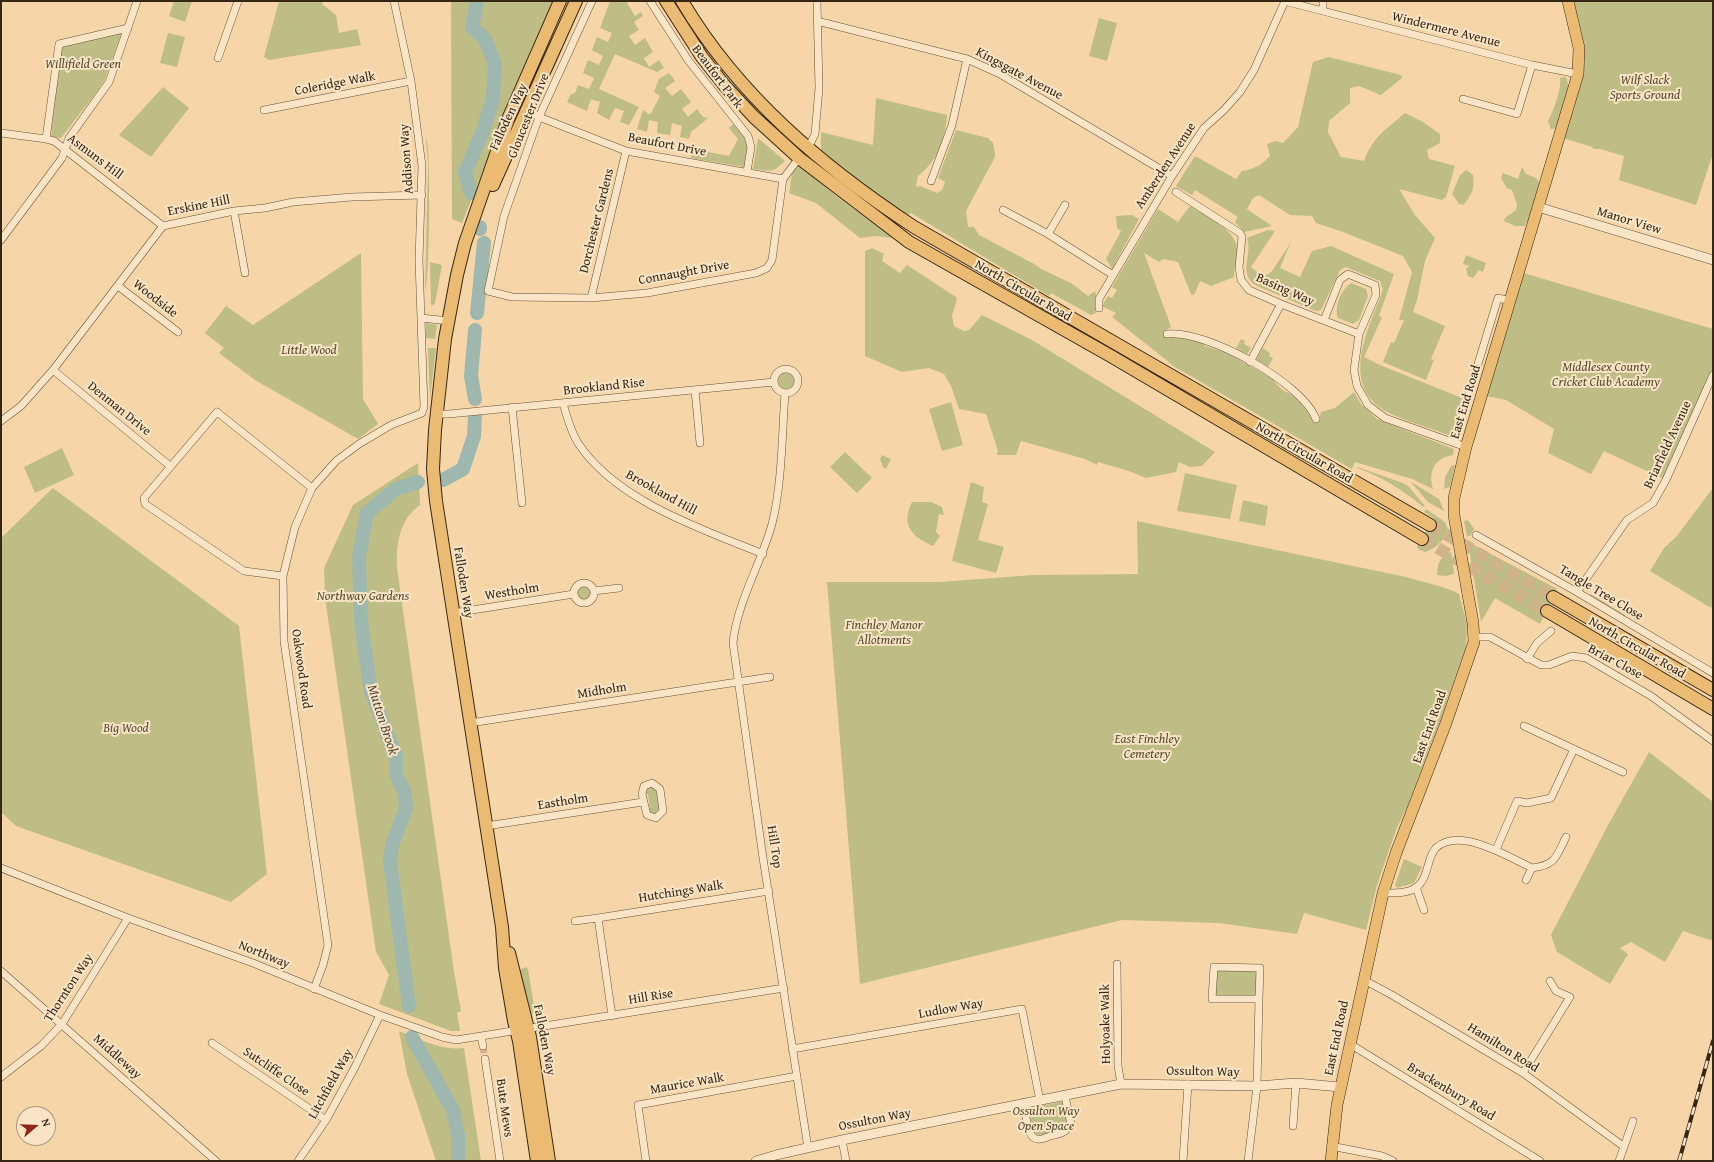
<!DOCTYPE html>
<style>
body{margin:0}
#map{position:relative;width:1714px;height:1162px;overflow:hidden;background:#f6d6a8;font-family:"Gentium Book Plus",serif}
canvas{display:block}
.frame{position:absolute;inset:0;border:2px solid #362614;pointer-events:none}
.north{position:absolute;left:16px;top:1106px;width:40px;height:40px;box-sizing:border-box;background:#f9e4c6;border:1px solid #ab987f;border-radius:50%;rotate:71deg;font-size:11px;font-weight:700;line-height:16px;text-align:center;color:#362614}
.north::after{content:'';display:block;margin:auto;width:14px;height:18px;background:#8f2418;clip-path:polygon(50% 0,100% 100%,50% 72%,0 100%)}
</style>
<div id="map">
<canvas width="1714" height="1162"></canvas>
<div class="frame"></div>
<div class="north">N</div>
</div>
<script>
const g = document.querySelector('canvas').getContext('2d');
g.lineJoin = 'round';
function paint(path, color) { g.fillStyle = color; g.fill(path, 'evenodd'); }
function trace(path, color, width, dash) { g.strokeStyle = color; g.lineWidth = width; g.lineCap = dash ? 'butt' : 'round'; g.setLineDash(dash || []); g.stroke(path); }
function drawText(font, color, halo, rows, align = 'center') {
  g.font = font + ' "Gentium Book Plus",serif'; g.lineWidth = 4; g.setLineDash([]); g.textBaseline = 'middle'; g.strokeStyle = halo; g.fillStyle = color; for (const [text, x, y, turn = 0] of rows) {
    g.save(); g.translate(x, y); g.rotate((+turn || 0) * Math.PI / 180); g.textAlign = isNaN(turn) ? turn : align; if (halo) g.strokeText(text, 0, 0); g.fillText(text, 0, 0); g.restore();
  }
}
paint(new Path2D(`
 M174 1H192L185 22 169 16Z
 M279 1H324L322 4 336 15 339 33 357 29 361 45 269 60 264 57Z
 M451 1H553L543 30 509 107 462 223 452 219Z
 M580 1H583L552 73 557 52Z
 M610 1H626L635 16 641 12 643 16 634 22 639 30 629 36 635 45 645 38 653 52 644 58 649 67 659 60 664 68 657 72 615 54 599 89 639 107 629 125 620 122 624 111 615 108 609 120 597 113 600 102 591 99 587 111 567 102 571 94 575 93 578 85 589 89 594 78 583 73 588 60 599 65 603 56 592 50 597 37 608 42 612 33 600 28Z
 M1568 1H1713V153L1696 205 1619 180 1624 156 1600 149H1593L1592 147 1560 137 1578 74Z
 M1099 18 1117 23 1107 61 1089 56Z
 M122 32 105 79 98 90 61 138 51 137 60 46Z
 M168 33 185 37 177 67 160 63Z
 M1329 57 1401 75 1402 78 1381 95 1359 86 1350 88V103L1329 121 1328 132 1341 157 1364 161C1373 136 1386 130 1405 113L1423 122 1440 134V143L1427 150 1429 159 1455 166 1446 197 1442 200 1399 189 1415 215 1435 238 1425 261 1417 300 1413 312 1445 326 1431 359 1434 360 1426 380 1383 362 1391 342 1394 343 1404 320H1399L1412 272 1403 256 1343 232 1316 223 1312 216 1290 215 1259 195 1253 198 1247 209 1272 226 1244 232 1235 222 1238 217 1195 190 1192 195 1176 186 1195 156 1236 179 1242 171C1255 169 1261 165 1270 156L1267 144 1275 141 1283 143 1298 127 1313 62Z
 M669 73 675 81 665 88 672 96 681 89 691 102 682 109 688 117 697 109 703 117 708 118 691 132 689 139 680 137 682 126 672 123 670 135 657 133 658 122 649 120 647 132 637 129 643 110 650 115 660 96 654 92 659 79Z
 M1566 77C1573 93 1563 112 1558 128L1551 129 1548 121C1553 113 1562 87 1560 78Z
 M163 87 189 108 151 157 119 135Z
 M876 98 947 115C945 139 938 161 918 176L916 187 920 186 937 193 942 190 945 182 938 178 956 130 988 138 993 143 995 153V157L966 211 968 227H974L979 235 1036 265 1041 269 1071 283 1088 296 1095 291C1098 298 1094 305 1096 313L1091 315 1051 293 1049 296 911 213 907 215 874 193 821 150V132L873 145Z
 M733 124C749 143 750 143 744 167L691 158 692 149 729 156 738 139 729 128Z
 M426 137C431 143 430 283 425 292L428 166Z
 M758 138 785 161C772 174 770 171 753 169Z
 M798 166 804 168 835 195 893 238 875 236 860 238 816 203 789 193C792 183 789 172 798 166Z
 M1522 167 1526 174 1536 178 1539 182 1531 213 1525 226H1515L1504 221 1505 218 1516 210 1517 205 1512 190 1507 188 1501 178 1503 173 1518 179Z
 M1466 170 1473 175C1475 187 1472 196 1463 205L1459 204 1452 194 1460 175Z
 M1190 206C1204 215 1237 230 1237 249 1238 258 1234 267 1234 277L1211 286 1200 281 1194 295 1191 294 1178 262 1163 259 1159 262 1144 253 1169 321 1171 327 1165 331 1167 338 1176 335 1203 342 1205 346 1227 353 1273 379C1277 386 1284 393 1293 394L1311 412 1314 422 1319 420 1321 412 1335 408 1354 392 1361 404 1377 419 1454 449 1453 455C1434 458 1428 472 1433 489L1412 479 1355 462 1352 469 1175 367 1112 317 1116 313 1102 306 1108 296 1112 298 1117 290 1112 287 1158 209 1178 222Z
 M1132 215 1139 219 1112 269 1106 259 1121 231 1117 228 1116 216Z
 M1268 230 1275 231 1251 267 1264 277 1272 271 1291 242 1280 268 1300 277 1312 251 1331 246 1394 274 1379 316 1382 317 1364 357 1380 365 1462 398 1451 436C1430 428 1407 422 1387 412 1338 385 1369 328 1383 290L1380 281 1346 267 1340 270 1321 310 1316 311 1257 286C1237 275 1253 255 1247 238Z
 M872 248 884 254 882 261 900 273 907 265 956 297 957 299 952 316 954 326 964 331 969 330 982 315 1032 340 1215 452 1202 466 1190 467 1179 462 1176 472 1146 478 1129 471 1098 462 1097 465 1085 459 1021 441 1016 455H997L998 451 986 414 959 409 951 386 944 374 929 368 902 372 865 356V251Z
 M361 253 363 399 378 424 358 439 255 380 219 353 224 348 205 333 226 306 253 325Z
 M1466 255 1486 263 1483 272 1479 270 1473 278 1468 276 1466 269 1469 266 1463 264Z
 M430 262 442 265 435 303 433 305H431Z
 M1520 272 1713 329V376L1666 480 1604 451 1591 474 1548 453 1554 429 1506 400 1486 396Z
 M1351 283 1366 289 1368 296 1359 320 1353 324 1338 318C1334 306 1341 290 1351 283Z
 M426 323 437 325 435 339 426 338Z
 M1241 339 1245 341 1244 344 1251 348 1247 354 1236 348Z
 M428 348H436L430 399Z
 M1263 348 1270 353 1269 356 1273 358 1268 367 1256 360Z
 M778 381a8 8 0 1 1 16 0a8 8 0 1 1-16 0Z
 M951 402 963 445 942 451 929 409Z
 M62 448 74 475 35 493 24 467Z
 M845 452 872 478 857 493 830 467Z
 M882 455 891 459 886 469 883 467 880 459Z
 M418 463 420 505C399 520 396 544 397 568L454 972 461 1011 457 1013 460 1031H451L379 1004 389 975 376 952 325 597 324 568 353 505Z
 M1455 465 1450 487 1444 489 1445 477 1451 466Z
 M1357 467 1403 483 1408 486 1425 506 1423 507C1403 490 1382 477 1357 468Z
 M1185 473 1237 485 1230 519 1177 511Z
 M971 482 984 487 982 502 988 504 978 540 1004 547 996 573 952 561Z
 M1411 482 1439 499 1444 511 1428 502Z
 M53 488 239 626 267 874 231 902 16 826 1 812V538Z
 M1713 488V602L1711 608 1650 571 1664 548 1676 537Z
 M1243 500 1268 506 1265 526 1239 521Z
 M912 502H931L942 507 944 515 939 514 936 532 940 536 933 546C913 537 900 526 912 502Z
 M1426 509 1445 522 1448 529C1443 541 1437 548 1425 552L1418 549 1417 546 1434 518 1424 512Z
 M1468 520 1474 529 1470 536H1467L1464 521Z
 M1137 521 1406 577C1422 582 1446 586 1459 594L1467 624 1466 646 1441 718 1407 807 1396 830 1377 885 1366 930 1304 913 1297 934 1219 923 1122 920 860 984 827 582H940L1033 575 1138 574Z
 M1468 542 1557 589 1540 624 1495 598 1481 622Z
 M1451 552 1454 574 1446 576 1437 575C1438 562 1439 558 1451 552Z
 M577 593a7 7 0 1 1 14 0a7 7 0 1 1-14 0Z
 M1591 594 1625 615 1624 617 1588 597Z
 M1649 752 1713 802V941L1683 931 1665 962 1631 942 1620 948 1628 954 1610 984 1557 952 1551 935 1607 827Z
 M648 786 656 788 661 811 653 816 647 809 650 808 648 794H644Z
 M1404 859 1422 867 1414 883 1397 888 1395 885Z
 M526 967 528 969 535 1012 532 1015 519 970Z
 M1214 967 1260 968 1259 999H1212Z
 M399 1031C420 1039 441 1051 464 1048L481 1161H436L407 1074Z
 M1064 1101 1069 1123 1064 1129 1039 1137 1033 1130 1028 1109Z`), '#bebd86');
trace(new Path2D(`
 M471 193 465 173 483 131 493 98 495 64 485 39 472 27 477 1
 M480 227V229
 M477 313 484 243
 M475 399 471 376 475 330
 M443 480 463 469 474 436 475 416
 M409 1006 390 861 392 845 406 808 404 791 396 775V756L371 692 361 622 359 556 367 513 396 489 418 482
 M412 1037 453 1110 458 1136V1161`), '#9eb7af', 14);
trace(new Path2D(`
 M483 1046 485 1059`), '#d0b38a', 7, [7, 3.5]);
trace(new Path2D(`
 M1430 525 1553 597
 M1422 539 1547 611`), '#d0b38a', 12, [12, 6]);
const minor = new Path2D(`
 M592 1 539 117 504 216 488 291 512 297 591 298 647 293 756 273 767 268 772 260 783 179 799 158
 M650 1 688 60 748 136 751 147 747 172
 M1284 1 1532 65 1578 74
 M1323 11V1
 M817 21 967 59 1000 74 1172 176
 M218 58 238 1
 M1463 99 1517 114 1532 65
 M264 110 411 81
 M528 110 539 117 626 151 783 179
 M1 133 46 139 54 141 163 226
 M46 139 59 44 128 28
 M808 148 815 134 819 88 817 1
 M931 181 952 125 967 59
 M1176 192 1240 233 1242 237 1239 267 1241 280 1249 290 1281 304 1359 334 1354 370 1357 386 1368 405 1385 418 1466 447
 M1003 210 1048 234 1113 275
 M234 211 245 273
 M1048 234 1065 205
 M1 240 62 158 69 138 109 82 137 1
 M118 286 178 332
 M591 298 626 151
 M1099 308V299L1172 176 1204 128 1224 110 1240 92 1254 70 1285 1
 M421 318 449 321
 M1324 320 1340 280 1348 274 1375 285 1376 295 1359 334
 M1167 334C1205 329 1303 383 1316 419
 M1250 362 1281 304
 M774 381a12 12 0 1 1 24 0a12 12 0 1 1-24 0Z
 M53 370 170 466
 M695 390 700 443
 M785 393C782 435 782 485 772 524 761 564 737 602 733 643L763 858 808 1148
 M563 403C567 417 570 430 578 443 616 501 702 529 763 554
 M512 407 522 503
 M437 414H449L774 382
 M1 421 21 406 53 370 163 226 234 211 265 208 293 202 352 197 422 195
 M1454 443 1498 298 1511 301
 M1476 535 1577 592 1713 673
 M283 576 244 571 145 504 144 498 217 412 312 488
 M574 593a10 10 0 1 1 20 0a10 10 0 1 1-20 0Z
 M594 591 619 588
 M1577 592 1627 520 1653 503 1666 480 1713 375
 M453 613 574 594
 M1474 637H1490L1541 665H1549L1572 656 1586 658 1651 696 1713 741
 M1527 659 1537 643 1551 631
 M470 723 770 677
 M1524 726 1623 772
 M652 783 660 789 663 811 656 818 647 815 642 794 644 786Z
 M486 826 643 802
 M1496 850 1517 801 1527 803 1551 798 1574 749
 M1 868 128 918 253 963 380 1015 442 1037 456 1040 784 988
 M1532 868C1556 865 1556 857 1566 837
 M1526 880 1532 868
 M1416 887 1424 910
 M1383 893C1394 893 1412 894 1420 884 1429 874 1427 857 1436 848 1459 826 1509 857 1532 868
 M575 921 598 918
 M1117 964 1118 1066 1121 1084
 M1214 967 1260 968 1259 999H1212Z
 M1 971 216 1161
 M1364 980 1392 995 1523 1073 1623 1146
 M314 989 323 965 328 945 284 641 283 576 295 527 312 488 336 461 359 444 391 425 422 413 424 407 419 260 422 166 411 81 394 1
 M612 1016 598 918 769 891
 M481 1036 483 1046
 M212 1043 326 1120
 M1350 1044 1540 1161
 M792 1049 1022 1009 1040 1101
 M485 1059 500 1161
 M1523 1073 1570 997 1556 991 1550 981
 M1 1077 41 1046 62 1024 128 918
 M1024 1104C1026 1113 1026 1139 1038 1139 1042 1140 1047 1137 1050 1136 1059 1134 1066 1133 1071 1124L1065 1096
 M1293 1126 1296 1083
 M842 1140 846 1161
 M1331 1146 1382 1156 1393 1161
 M298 1161 326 1120 355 1067 380 1015
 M646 1161 638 1105 797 1076
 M1183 1161 1188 1084
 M1248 1161 1257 1086 1259 999
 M1619 1161 1633 1121`);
const tertiary = new Path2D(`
 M1538 207 1713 260
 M756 1161 776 1155 842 1140 1121 1084 1257 1086 1296 1083 1340 1087`);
const primary = new Path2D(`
 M1331 1161 1337 1105 1383 893 1396 853 1446 723 1474 642 1473 623 1454 515V498L1466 447 1578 74 1579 48 1568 1`);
const trunk = new Path2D(`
 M666 1 702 57 725 86 754 117 799 158 909 242 1109 355 1422 539
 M682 1C738 96 823 167 914 227L1430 525
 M493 185 576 1
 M1553 597 1713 690
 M1547 611 1713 709
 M509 953 530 1037 549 1161
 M537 1161 519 1041 514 1021 505 968 502 927 436 501 433 469 435 430 445 339 457 275 465 243 509 117 560 1`);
trace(minor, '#665239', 8);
trace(tertiary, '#665239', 10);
trace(primary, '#362614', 12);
trace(trunk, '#362614', 14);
trace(minor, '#f9e4c6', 7);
trace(tertiary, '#f9e4c6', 9);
trace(primary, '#ebbb74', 11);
trace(trunk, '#ebbb74', 12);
const rail = new Path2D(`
 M1679 1161 1713 1041`);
trace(rail, '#362614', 4);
trace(rail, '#f9e4c6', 2.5, [8]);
drawText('13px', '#362614', '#f9e4c6', [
 ["Windermere Avenue",1446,30,14],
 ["Kingsgate Avenue",1019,74,28],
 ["Beaufort Park",717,77,53],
 ["Coleridge Walk",335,84,-11],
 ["Gloucester Drive",529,116,-68],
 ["Falloden Way",509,117,-65],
 ["Beaufort Drive",667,145,11],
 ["Asmuns Hill",95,157,37],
 ["Addison Way",407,159,-94],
 ["Amberden Avenue",1166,166,-57],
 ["Erskine Hill",199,206,-11],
 ["Dorchester Gardens",597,221,-76],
 ["Manor View",1629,221,17],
 ["Connaught Drive",684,273,-10],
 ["Basing Way",1285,290,24],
 ["North Circular Road",1023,291,30],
 ["Woodside",155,299,38],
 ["Brookland Rise",604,387,-6],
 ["East End Road",1466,402,-73],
 ["Denman Drive",119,409,39],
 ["Briarfield Avenue",1668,445,-65],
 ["North Circular Road",1304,453,30],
 ["Brookland Hill",661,493,29],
 ["Falloden Way",463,583,81],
 ["Westholm",512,592,-9],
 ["Tangle Tree Close",1601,593,31],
 ["North Circular Road",1637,648,30],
 ["Briar Close",1615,662,28],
 ["Oakwood Road",301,669,82],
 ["Midholm",602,691,-9],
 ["East End Road",1430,727,-70],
 ["Eastholm",563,802,-9],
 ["Hill Top",774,847,81],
 ["Hutchings Walk",681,892,-9],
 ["Northway",264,955,22],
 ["Thornton Way",69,988,-57],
 ["Hill Rise",651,997,-9],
 ["Ludlow Way",951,1009,-10],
 ["Holyoake Walk",1106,1024,-91],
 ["East End Road",1337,1038,-78],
 ["Falloden Way",544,1040,79],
 ["Hamilton Road",1503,1048,32],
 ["Middleway",117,1057,42],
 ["Sutcliffe Close",276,1072,34],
 ["Ossulton Way",1203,1072,1],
 ["Litchfield Way",331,1084,-61],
 ["Maurice Walk",687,1084,-10],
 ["Brackenbury Road",1451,1092,31],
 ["Bute Mews",504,1108,82],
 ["Ossulton Way",875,1120,-11]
]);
drawText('italic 13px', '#584c30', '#f9e4c6', [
 ["Willifield Green",83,65],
 ["Wilf Slack",1645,81],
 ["Sports Ground",1645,96],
 ["Little Wood",309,351],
 ["Middlesex County",1606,368],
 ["Cricket Club Academy",1606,383],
 ["Northway Gardens",363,597],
 ["Finchley Manor",884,626],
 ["Allotments",884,641],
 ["Big Wood",126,729],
 ["East Finchley",1147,740],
 ["Cemetery",1147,755],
 ["Ossulton Way",1046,1112],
 ["Open Space",1046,1127]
]);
drawText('italic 14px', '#504a3b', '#f9e4c6', [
 ["Mutton Brook",382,720,72]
]);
</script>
